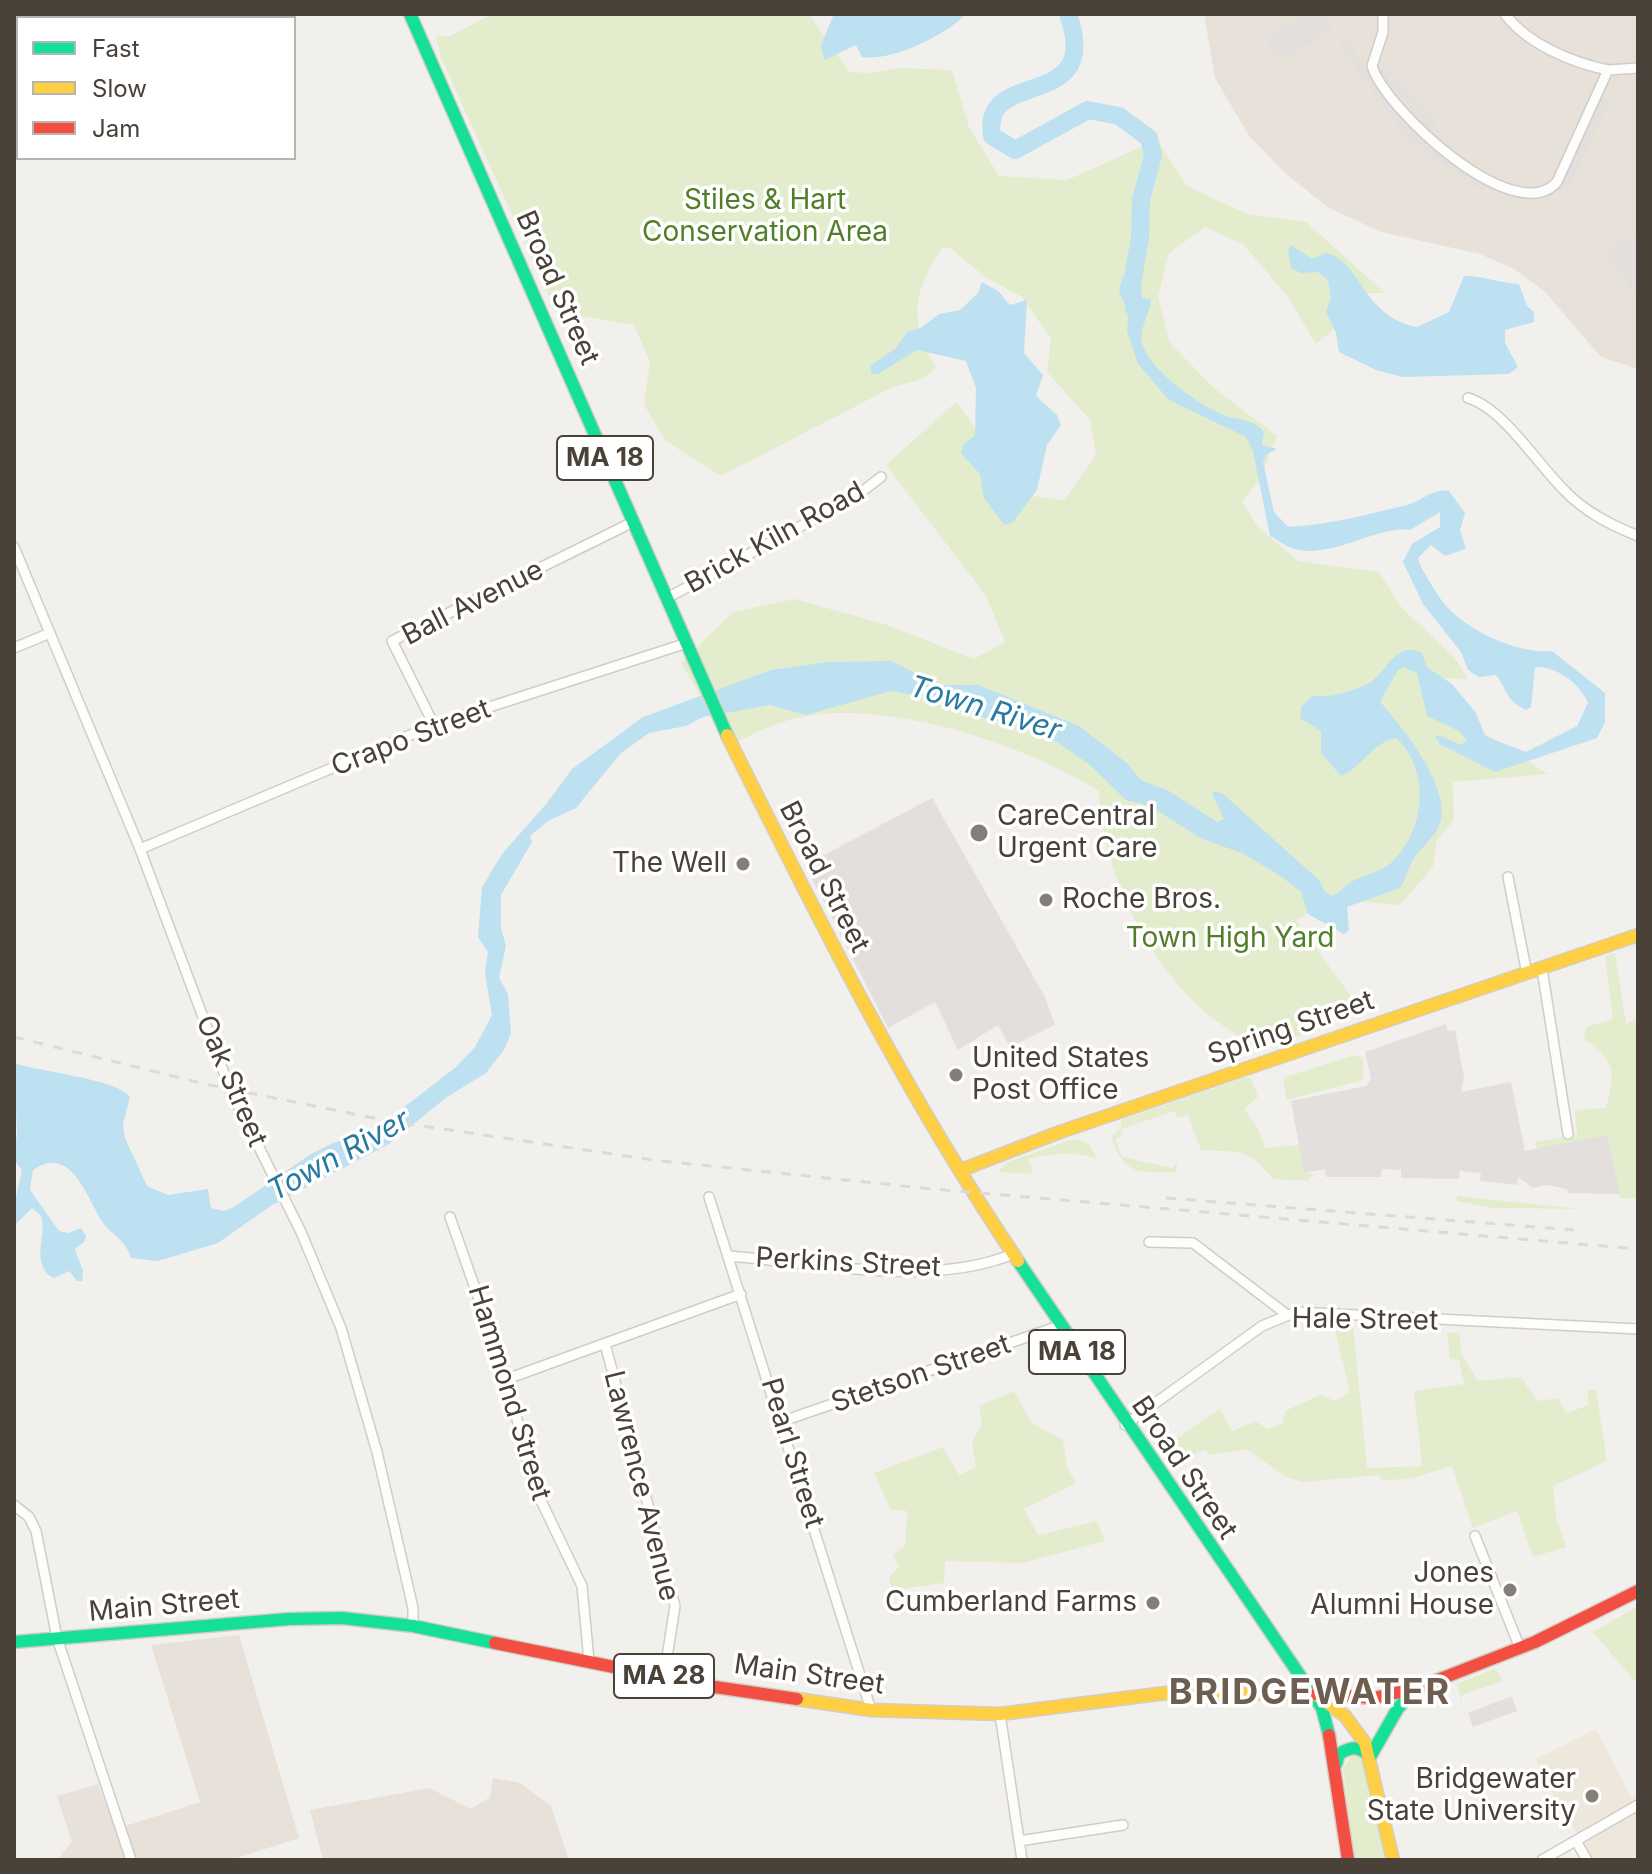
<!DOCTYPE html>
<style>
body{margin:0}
#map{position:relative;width:1652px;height:1874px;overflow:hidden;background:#f2f0ed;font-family:Inter,sans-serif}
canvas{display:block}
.frame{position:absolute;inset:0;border:16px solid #4a4138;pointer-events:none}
.legend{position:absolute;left:16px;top:16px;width:280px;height:144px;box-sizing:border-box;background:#fff;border:2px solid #b7b3af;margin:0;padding:10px 14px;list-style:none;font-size:24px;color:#4a4138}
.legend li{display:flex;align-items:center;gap:16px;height:40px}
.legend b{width:40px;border:2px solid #b7b3af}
</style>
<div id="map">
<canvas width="1652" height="1874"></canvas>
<div class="frame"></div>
<ul class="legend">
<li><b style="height:10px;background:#16e098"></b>Fast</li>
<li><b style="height:10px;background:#ffcf43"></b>Slow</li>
<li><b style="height:10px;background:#f24e42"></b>Jam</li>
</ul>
</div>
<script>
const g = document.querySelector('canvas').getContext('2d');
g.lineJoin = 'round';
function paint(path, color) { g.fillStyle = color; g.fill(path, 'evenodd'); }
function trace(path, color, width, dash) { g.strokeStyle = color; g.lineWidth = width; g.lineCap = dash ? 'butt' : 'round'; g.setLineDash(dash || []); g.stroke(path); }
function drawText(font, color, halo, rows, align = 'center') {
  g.font = font + ' Inter,sans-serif'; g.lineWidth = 7; g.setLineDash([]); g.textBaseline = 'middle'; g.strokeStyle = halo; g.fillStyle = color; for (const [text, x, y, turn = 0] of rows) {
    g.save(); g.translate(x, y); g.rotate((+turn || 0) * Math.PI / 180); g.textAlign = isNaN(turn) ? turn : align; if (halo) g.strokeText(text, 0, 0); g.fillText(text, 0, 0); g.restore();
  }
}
paint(new Path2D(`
 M1204 14H1638V369L1601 357 1545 292 1514 269 1480 254 1381 232 1329 208 1286 174 1249 136 1215 78Z
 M239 1635 299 1838 231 1860H57L72 1842 57 1796 98 1784 116 1829 200 1802 151 1645Z
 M493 1778 520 1783 551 1806 569 1860H323L310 1810 429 1788 471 1809 490 1797Z`), '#e7e1da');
paint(new Path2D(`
 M1596 1729 1631 1797 1638 1794V1860H1594L1540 1773 1536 1759Z`), '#ede7dc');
paint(new Path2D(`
 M493 14H809L849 72 871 73 900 68 952 70 969 127 999 176 1067 180 1157 140 1187 186 1247 214 1306 222 1385 293 1334 294V329L1316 344 1287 296 1244 245 1205 227 1169 253 1158 297 1170 343 1214 388 1277 436 1259 481 1242 501 1257 526 1298 561 1379 572 1402 608 1455 658 1468 679 1443 678 1462 719 1548 774 1453 782 1454 820 1437 840 1433 867 1400 905 1328 899 1296 921 1356 1003H1327L1321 1029 1259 1049C1243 1039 1227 1029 1212 1018 1148 965 1102 873 1099 791 1023 744 881 696 793 719 771 724 750 736 730 745L681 663 733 612 795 599 887 625 974 659 1005 642 986 596 886 465 956 402 993 451 1016 494 1064 500 1096 455 1090 420 1047 372 1051 339 1022 297 985 277 950 248 943 247C913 290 908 321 936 368L922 379 891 388 721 476 666 441 644 405 650 362 634 325 556 312 442 60 436 36H450Z
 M1615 953 1626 1024 1638 1018V1199L1620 1198 1606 1136 1537 1149 1535 1142 1577 1135 1575 1110 1606 1108C1616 1071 1615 1060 1584 1039L1586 1027 1613 1019 1605 956Z
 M1354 1055 1363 1058V1080L1287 1100 1283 1080 1285 1077Z
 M1246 1077 1251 1078 1258 1097 1244 1109 1258 1128 1265 1148 1299 1145 1304 1172 1312 1174 1309 1181 1273 1179C1247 1147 1241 1153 1201 1150L1188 1115 1177 1118 1175 1111 1121 1129 1123 1135 1115 1139 1122 1157 1173 1168 1177 1162 1176 1172C1137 1173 1124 1175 1111 1136L1121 1128V1120Z
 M1074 1139 1088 1143 1097 1159C1077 1151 1053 1153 1028 1159L1033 1174 998 1172 1008 1162Z
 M1457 1196 1581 1209 1492 1208 1457 1201Z
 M1353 1325 1367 1468 1422 1466 1414 1391 1464 1384 1459 1360 1450 1359 1447 1333 1459 1332 1462 1355 1478 1381 1521 1377 1537 1401 1558 1398 1566 1413 1589 1405 1587 1391 1596 1389 1607 1461 1553 1486 1556 1516 1566 1547 1533 1557 1517 1511 1473 1528 1452 1466 1413 1478 1381 1481 1380 1475 1304 1482 1288 1478 1246 1449 1211 1455 1204 1450 1184 1459 1173 1441 1220 1409 1232 1431 1256 1421 1267 1429 1283 1423 1285 1411 1320 1395 1335 1401 1350 1392 1334 1326Z
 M1014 1391 1032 1423 1063 1440 1067 1467 1076 1483 1024 1509 1038 1535 1097 1521 1105 1541 1022 1563 945 1561 944 1583 892 1590 889 1577 899 1567 893 1554 905 1546 907 1511 891 1510 874 1473 943 1447 959 1475 976 1467 972 1442 982 1424 979 1406Z
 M1638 1606V1685L1593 1632Z
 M1495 1668 1507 1687 1503 1681 1462 1695V1703L1457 1684Z
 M1352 1756H1359L1363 1761 1385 1860H1354L1343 1768Z`), '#e3edcd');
paint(new Path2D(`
 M1306 14H1323L1332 29 1280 61 1266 38Z
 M1344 34 1360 61 1407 124 1439 154 1486 184 1482 191 1434 160 1401 129 1353 65 1337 38Z
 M1386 66 1437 126 1431 132 1380 71Z
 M1603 97 1610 100 1569 188 1562 185Z
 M1638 229V297L1606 254Z
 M932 798 1045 997 1055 1025 1010 1047 998 1025 958 1050 935 1002 888 1028 805 865Z
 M1446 1024 1448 1031 1455 1030 1464 1077 1461 1092 1511 1082 1525 1151 1607 1135 1620 1194 1568 1193 1567 1189 1547 1185 1533 1188 1518 1177 1517 1185 1480 1181 1481 1173 1460 1171 1459 1179 1401 1178V1170L1382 1169 1381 1177H1326L1325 1169 1304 1173 1291 1101 1366 1086 1371 1079 1365 1052Z
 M1512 1696 1517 1711 1473 1727 1468 1713Z`), '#e2dfdc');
paint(new Path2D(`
 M834 14H966C946 35 891 62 862 57L856 45 824 60 821 45Z
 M1291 245 1312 259 1326 253C1361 260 1362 317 1417 327L1449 312 1464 276C1484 276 1499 283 1519 284L1527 306 1534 312V322L1505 330V343L1518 367 1509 374 1403 377 1376 370 1339 352 1336 333 1326 312 1331 298 1328 280 1318 272 1301 273 1291 268 1288 250Z
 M1122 277 1142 298 1151 299C1151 314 1137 329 1143 346 1152 372 1200 406 1226 416 1242 421 1252 418 1264 432L1262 445 1277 449 1267 454 1263 462 1274 512 1288 527C1329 525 1368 514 1407 505 1422 501 1433 488 1449 491L1465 513 1460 530 1466 549 1445 556 1431 545 1418 558 1420 565C1428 579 1437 596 1448 608 1472 633 1519 654 1552 651L1605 693V722L1597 738 1495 772 1440 744 1435 737 1438 735 1461 745 1467 740 1459 731 1427 716 1417 673 1403 667 1398 670 1380 702C1402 726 1449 785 1441 820 1437 837 1422 845 1413 860 1408 869 1406 879 1400 888L1347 907 1349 930 1344 934 1308 914 1301 892 1282 877 1242 853 1202 839 1150 806 1126 800 1090 765 1054 740 1032 729 959 712 926 697 891 691 806 715 770 705 703 717 686 726 649 733 620 754 576 808 548 821 530 836 532 842 501 895V928L506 946 499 978 508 994 511 1033 504 1050 486 1073 447 1097 389 1144 272 1205 218 1243 158 1261 131 1258C126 1239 110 1235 101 1220 86 1195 70 1144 33 1170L30 1190 59 1231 68 1233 81 1228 86 1236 84 1242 75 1249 83 1271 82 1281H77L69 1271 54 1278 48 1275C32 1255 47 1238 41 1216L32 1208 14 1226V1206L22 1170 14 1160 17 1133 14 1063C40 1072 118 1079 130 1097L123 1124 125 1138 147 1186 168 1195 208 1189 211 1208 224 1211 234 1207 311 1154 333 1143 390 1125 399 1111 456 1067 475 1047 492 1015 485 973 488 952 478 937 482 887 502 854 547 803 572 769 643 717 771 670 829 662 891 661 940 685H978L1079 726 1128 764 1141 780 1169 791 1217 822 1224 819 1212 794 1215 791 1223 794 1318 879 1325 892 1333 896C1341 892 1345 885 1353 881 1365 875 1383 871 1392 862 1426 829 1430 772 1397 738 1375 740 1361 768 1341 776L1321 753V731L1300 718 1301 707 1313 695C1325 700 1362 689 1372 681 1389 669 1395 641 1422 653L1427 667 1452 684 1476 713 1485 736 1526 752 1577 726 1588 703C1580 683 1556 666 1535 667L1531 707 1526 710C1506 701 1508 691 1496 675L1479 677 1468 670 1461 652 1423 604 1403 562 1412 544 1440 527V512L1410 530C1385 524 1333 557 1299 550 1289 549 1278 540 1270 536L1253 451 1246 437 1169 400 1138 364 1127 331 1129 312 1119 293Z
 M982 282 998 291 1010 305 1027 300 1024 353 1043 375 1036 396 1057 415 1061 425 1047 445 1037 490 1013 522 1004 525 984 498 980 474 961 453 963 445 975 435 976 388 966 361 917 350 878 374H871V365L895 349 907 332 921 328 939 314 960 310 978 293Z`), '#bde1f0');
trace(new Path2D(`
 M1068 14C1104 115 980 65 992 136L1015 150 1088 110 1119 116 1149 138 1153 155 1141 200 1140 238 1132 284 1134 308`), '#bde1f0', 18);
const street = new Path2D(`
 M66 14 70 18
 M1383 14V32L1372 66C1385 109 1515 230 1557 182L1608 70 1638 68
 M1505 14C1527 44 1573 63 1608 70
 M1468 398C1503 408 1538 465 1565 491 1585 512 1611 525 1638 536
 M14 547 140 849 230 1089 301 1232 341 1328 377 1452 413 1608V1626
 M667 598 855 497 881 477
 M14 648 50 633
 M434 725 392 641 633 522
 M140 849 434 725 687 643
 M1508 877 1527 974
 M1542 969 1568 1134
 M709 1197 871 1710
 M450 1217 507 1379 533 1484 582 1586 589 1661
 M1149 1242 1193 1243 1286 1314
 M729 1256C816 1263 931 1288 1013 1254
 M605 1344 675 1606 664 1676
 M507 1379 741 1294
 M783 1421 1059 1326
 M1125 1425 1262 1326 1296 1312 1638 1329
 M14 1505 29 1517 36 1531 57 1638 131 1860
 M1475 1536 1520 1648
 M1000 1714 1022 1860
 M1019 1841 1123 1825
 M1576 1841 1587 1860
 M1542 1860 1638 1805`);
const fast = new Path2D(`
 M410 14 727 735
 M14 115 18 110
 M1018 1261 1322 1708 1329 1735
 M14 1642 289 1619 342 1618 413 1626 495 1643
 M1370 1757 1398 1708 1417 1688
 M1336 1764 1339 1754C1352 1746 1358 1746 1370 1756`);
const slow = new Path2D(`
 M105 18 109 14
 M727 735C816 915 905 1094 1018 1261
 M961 1170 1060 1132 1638 935
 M797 1699 871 1710 1000 1714 1166 1693 1315 1694 1345 1716 1365 1743 1393 1860`);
const jam = new Path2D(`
 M495 1643 708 1686 797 1699
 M1315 1694 1374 1698 1417 1688 1535 1642 1638 1591
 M1329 1735 1348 1860`);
trace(street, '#cfccc9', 12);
trace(fast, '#d3cec5', 15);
trace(slow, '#d3cec5', 15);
trace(jam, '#d3cec5', 15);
trace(street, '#fdfdfc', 9);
trace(fast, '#16e098', 12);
trace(slow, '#ffcf43', 12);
trace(jam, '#f24e42', 12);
trace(new Path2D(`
 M14 1037 205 1084 389 1121 653 1160 933 1189 1638 1249
 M1166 1198 1574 1230`), '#dadad9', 3, [10, 10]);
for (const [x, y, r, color] of [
 [979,833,10,"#857e77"],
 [743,864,8,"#857e77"],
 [1046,900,8,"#857e77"],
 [956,1075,8,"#857e77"],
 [1510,1590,8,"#857e77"],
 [1153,1603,8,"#857e77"],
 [1592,1796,8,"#857e77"]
]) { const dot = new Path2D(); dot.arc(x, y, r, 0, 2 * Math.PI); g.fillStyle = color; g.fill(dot); trace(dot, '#fff', 3); }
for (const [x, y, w] of [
 [605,458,96],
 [1077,1352,96],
 [664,1676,100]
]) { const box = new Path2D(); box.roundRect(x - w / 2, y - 22, w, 44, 6); g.fillStyle = '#fff'; g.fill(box); trace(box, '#4a4138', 2); }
drawText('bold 26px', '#4a4138', null, [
 ["MA 18",605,458],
 ["MA 18",1077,1352],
 ["MA 28",664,1676]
]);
drawText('28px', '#517e29', '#fff', [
 ["Stiles & Hart",765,201],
 ["Conservation Area",765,233],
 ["Town High Yard",1230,939]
]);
drawText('28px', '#4a4138', '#fff', [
 ["Broad Street",557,288,66],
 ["Brick Kiln Road",775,538,-29],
 ["Ball Avenue",473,603,-27],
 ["Crapo Street",411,738,-21],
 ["Broad Street",824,877,63],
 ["Spring Street",1291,1028,-19],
 ["Oak Street",231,1081,67],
 ["Perkins Street",848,1263,3],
 ["Hale Street",1365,1320,1],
 ["Stetson Street",921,1374,-19],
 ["Hammond Street",509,1393,73],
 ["Pearl Street",792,1453,73],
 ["Broad Street",1184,1468,56],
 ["Lawrence Avenue",641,1486,76],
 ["Main Street",164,1606,-5],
 ["Main Street",809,1675,8]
]);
drawText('28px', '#4a4138', '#fff', [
 ["CareCentral",997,817,"left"],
 ["Urgent Care",997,849,"left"],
 ["The Well",727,864],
 ["Roche Bros.",1062,900,"left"],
 ["United States",972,1059,"left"],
 ["Post Office",972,1091,"left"],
 ["Jones",1494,1574],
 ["Alumni House",1494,1606],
 ["Cumberland Farms",1137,1603],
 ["Bridgewater",1576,1780],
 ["State University",1576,1812]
], 'right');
drawText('italic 30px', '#297aa1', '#fff', [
 ["Town River",985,709,17],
 ["Town River",339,1156,-29]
]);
g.letterSpacing = '2px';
drawText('bold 36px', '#6d5e4f', '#fff', [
 ["BRIDGEWATER",1310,1693]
]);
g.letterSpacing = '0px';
</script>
